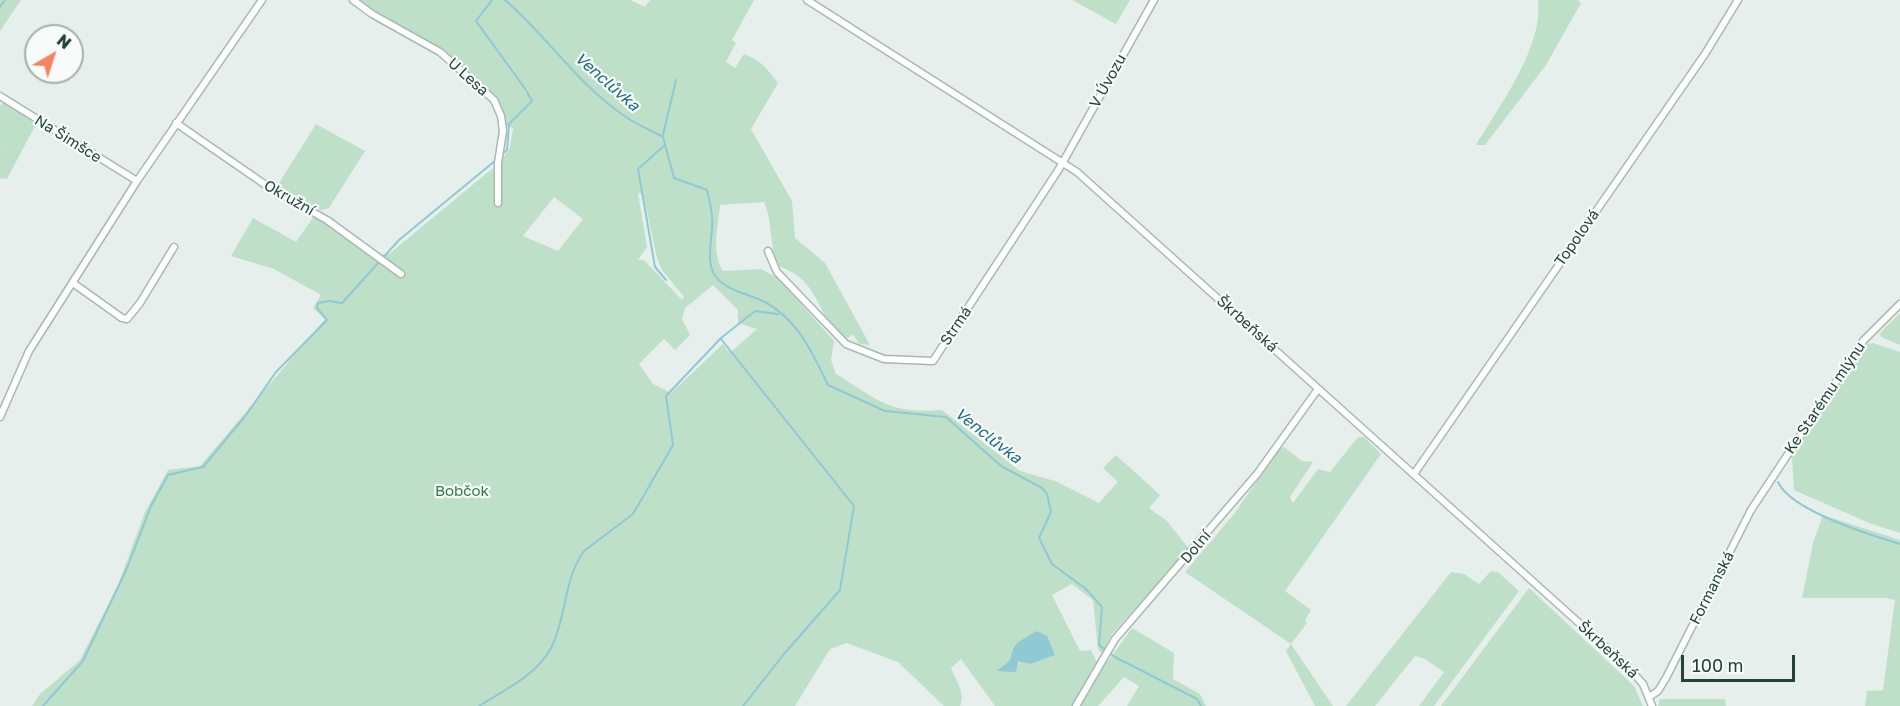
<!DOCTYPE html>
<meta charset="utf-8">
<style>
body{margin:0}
#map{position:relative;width:1900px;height:706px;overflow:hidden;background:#e6efeb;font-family:"Golos Text",sans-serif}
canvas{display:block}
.north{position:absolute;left:24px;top:24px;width:60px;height:60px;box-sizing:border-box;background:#f7fbf9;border:2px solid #a3b1ad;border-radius:50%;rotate:39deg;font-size:16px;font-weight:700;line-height:24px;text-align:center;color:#24423a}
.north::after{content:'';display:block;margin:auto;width:21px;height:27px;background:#f4845f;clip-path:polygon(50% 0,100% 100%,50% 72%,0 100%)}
.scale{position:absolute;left:1681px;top:655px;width:114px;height:27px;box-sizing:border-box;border:3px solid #24423a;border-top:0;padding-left:8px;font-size:18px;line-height:21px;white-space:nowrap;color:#24423a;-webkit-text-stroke:4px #f7fbf9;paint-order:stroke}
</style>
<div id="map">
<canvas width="1900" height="706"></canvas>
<div class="north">N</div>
<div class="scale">100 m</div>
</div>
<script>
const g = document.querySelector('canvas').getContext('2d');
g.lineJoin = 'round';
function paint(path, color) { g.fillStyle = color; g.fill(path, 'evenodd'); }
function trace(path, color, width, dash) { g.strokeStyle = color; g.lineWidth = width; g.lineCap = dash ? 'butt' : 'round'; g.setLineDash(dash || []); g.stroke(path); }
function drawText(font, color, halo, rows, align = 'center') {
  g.font = font + ' "Golos Text",sans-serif'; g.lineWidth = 4.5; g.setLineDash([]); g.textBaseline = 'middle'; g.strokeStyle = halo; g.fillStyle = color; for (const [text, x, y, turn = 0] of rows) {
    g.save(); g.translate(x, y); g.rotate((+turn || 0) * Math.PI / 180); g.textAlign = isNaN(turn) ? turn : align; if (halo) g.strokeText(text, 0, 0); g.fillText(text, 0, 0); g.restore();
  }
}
paint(new Path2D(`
 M0 0H21L0 31Z
 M357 0H630L645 7 650 0H754L732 40 736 43 726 62 735 68 744 54C761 60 767 69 778 83L751 129 792 201 795 238 825 263 870 345 859 344 853 334 844 341C814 313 822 281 778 266 769 245 773 222 764 202L720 205C718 228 711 251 723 271L761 269 779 279 834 341 831 360 836 374C880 401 888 414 942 410L1020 471 1055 481 1099 503 1118 482 1103 468 1116 455 1160 495 1149 508 1167 521 1189 549 1112 634 1102 654 1098 649 1093 600 1072 584 1052 595 1080 651 1091 650 1097 662 1086 683 1109 660 1132 628 1174 653 1173 679 1200 694 1206 706H1127L1139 686 1124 677 1098 706H995L961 659 951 668C956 680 966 694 960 706H944L898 662 847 643 830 649 795 706H32L40 694 80 660 118 585 145 512 168 470 200 466 325 319 313 308 321 295 274 269 231 256 253 218 296 242 315 215 371 256 389 254 493 168 495 200 502 205V159L510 148 513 128 507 126C491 65 406 33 357 0ZM638 193 643 194 657 258 662 270 684 297 682 300 644 260H638L647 247ZM554 197 583 219 558 251 523 236ZM713 285 738 310V323L757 329 732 351H728L723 344 671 393 653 384 639 364 664 339 675 350 690 335 682 319 685 308Z
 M1072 0H1130L1116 24Z
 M1538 0H1578L1581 3 1546 65 1485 145H1476C1499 107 1544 46 1538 0Z
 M3 102 32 120 35 126 7 179 0 178V150L3 149H0V106Z
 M316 124 365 151 329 208 321 210 276 188Z
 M1900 313V345L1881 337 1880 333Z
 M1873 343 1900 352V533L1869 523 1794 490 1792 456 1858 355 1868 344Z
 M1358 437H1364L1381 454 1285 591 1311 610 1305 621 1307 623 1291 644 1333 706H1315L1286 651 1291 644 1185 572 1234 514 1280 448 1284 447 1302 461 1313 462 1290 497 1293 503 1318 469 1330 472Z
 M1823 515 1900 540V706H1865L1867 691 1883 690 1895 600 1886 598H1802L1813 543Z
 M1491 571 1498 572 1519 591 1434 706H1419L1444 672 1425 659 1415 656 1375 706H1346L1451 572 1464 574 1479 584Z
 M1529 588 1634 686 1643 706H1441Z
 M1660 699H1725L1726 706H1658Z`), '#bfe0c8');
paint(new Path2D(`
 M1037 631 1047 636 1055 655 1030 664 1018 661 1016 672 997 671 1010 660 1013 649 1018 642Z`), '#8ec9d4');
trace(new Path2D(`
 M492 0 476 21 526 90
 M505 0C547 36 579 86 626 117 637 125 651 130 663 137L674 178 707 190C709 199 712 209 712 218 714 235 704 262 716 277 727 291 749 294 765 302 798 320 812 352 828 385L885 411 946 417 1001 466 1042 488 1047 494 1051 512 1039 538 1052 564 1086 589 1102 607 1099 645 1115 657 1197 699 1201 706
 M0 7 5 0
 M663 135 676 80
 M665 145 638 169 655 267 666 280
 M500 156 507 150 509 124 532 101 527 92
 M721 339 854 506 840 590 784 654 743 706
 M1778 482C1791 511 1870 535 1900 544
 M43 706 83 661 127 568 151 506 168 475 203 467 246 415 276 372 327 320 317 308 318 303 329 301 342 303 399 240 496 160
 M479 706C504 690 536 676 551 648 567 617 563 580 584 551L633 514 673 445 666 396 721 338 755 311 778 314`), '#8ec9d4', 2);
const minor = new Path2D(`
 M353 0 372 14 440 52 494 100 501 116 503 131 498 163V203
 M807 0 1077 172 1627 666 1643 684 1652 706
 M0 96 137 181
 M176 123 270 188 327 220 401 274
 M768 251 777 272 846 344 884 359 933 361 1059 169 1154 0
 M73 283 122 318 127 319 140 303 174 247
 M0 417 29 351 137 181 262 0
 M1414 474 1705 54 1738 0
 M1649 697 1658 691 1666 678 1751 510 1863 341 1900 304
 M1076 706 1115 639 1257 474 1318 389`);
trace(minor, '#a8b8b2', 9);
trace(minor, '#fff', 6);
drawText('15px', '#24423a', '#f7fbf9', [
 ["U Lesa",468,77,42],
 ["V Úvozu",1108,81,-61],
 ["Na Šimšce",68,139,32],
 ["Okružní",289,198,30],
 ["Topolová",1577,238,-55],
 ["Škrbeňská",1247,324,42],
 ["Strmá",956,326,-56],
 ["Ke Starému mlýnu",1825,398,-56],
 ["Dolní",1196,547,-50],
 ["Formanská",1712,588,-63],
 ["Škrbeňská",1608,650,43]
]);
drawText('15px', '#2d7a4b', '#f7fbf9', [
 ["Bobčok",462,491]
]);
drawText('italic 16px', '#1c6f80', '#f7fbf9', [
 ["Venclůvka",607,82,41],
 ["Venclůvka",988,436,38]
]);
</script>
